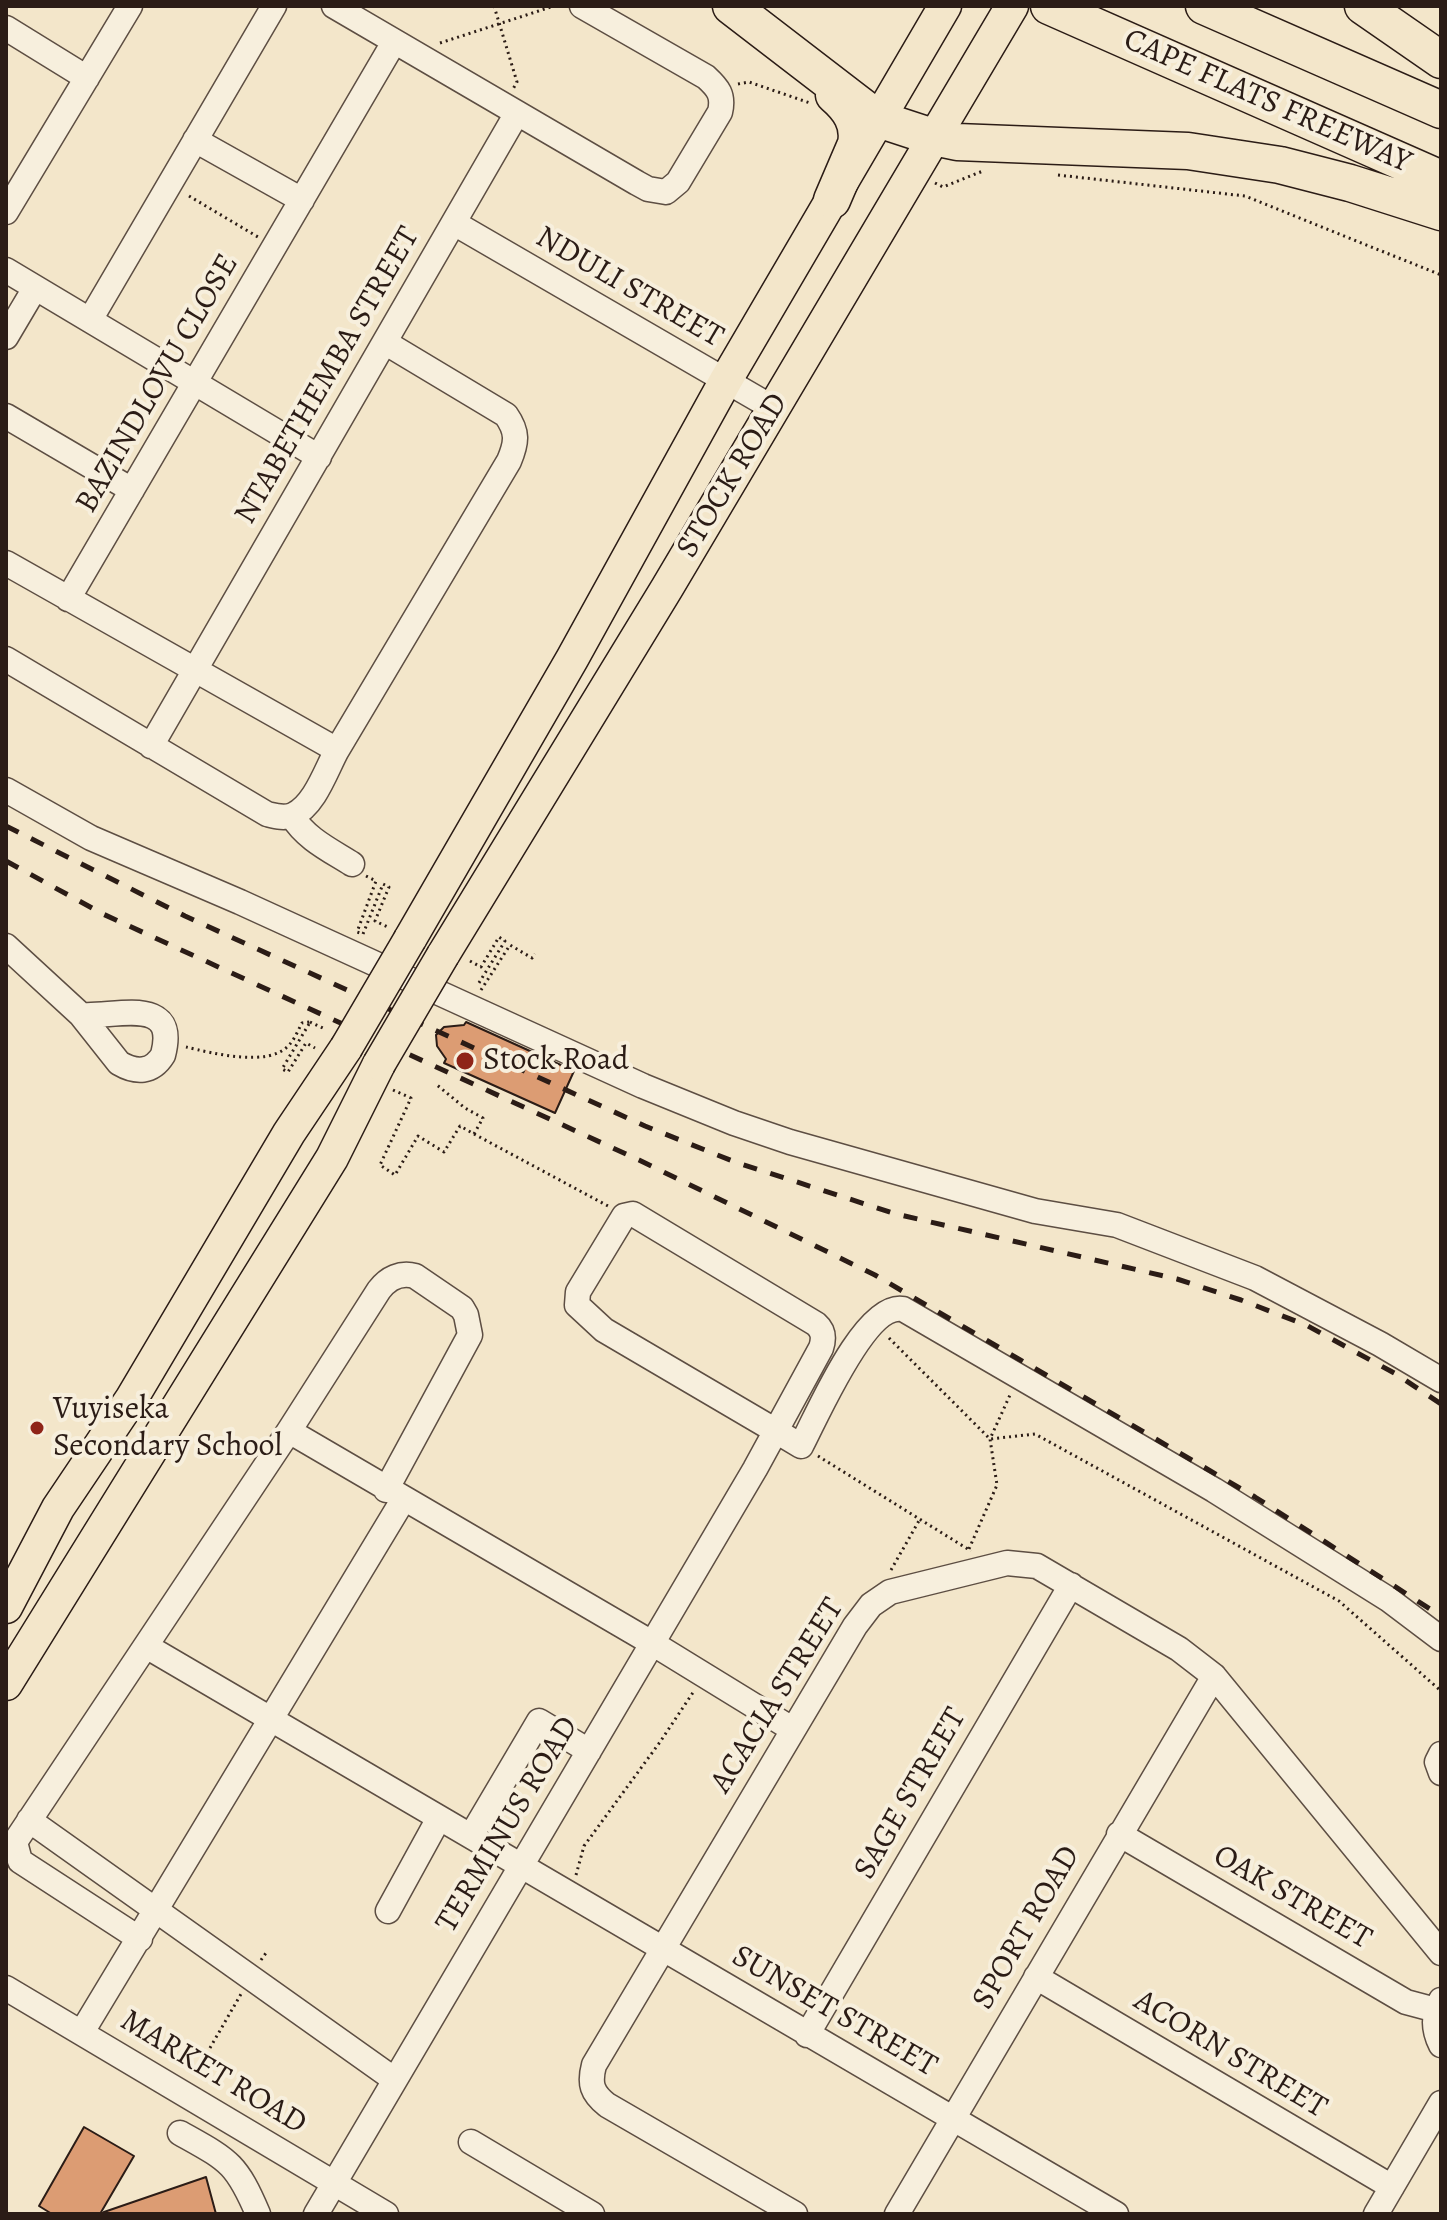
<!DOCTYPE html>
<style>
body{margin:0}
#map{position:relative;width:1447px;height:2220px;overflow:hidden;background:#f3e6ca;font-family:Alegreya,serif}
canvas{display:block}
.frame{position:absolute;inset:0;border:8px solid #2b1c16;pointer-events:none}
</style>
<div id="map">
<canvas width="1447" height="2220"></canvas>
<div class="frame"></div>
</div>
<script>
const g = document.querySelector('canvas').getContext('2d');
g.lineJoin = 'round';
function paint(path, color) { g.fillStyle = color; g.fill(path, 'evenodd'); }
function trace(path, color, width, dash) { g.strokeStyle = color; g.lineWidth = width; g.lineCap = dash ? 'butt' : 'round'; g.setLineDash(dash || []); g.stroke(path); }
function drawText(font, color, halo, rows, align = 'center') {
  g.font = font + ' Alegreya,serif'; g.lineWidth = 8; g.setLineDash([]); g.textBaseline = 'middle'; g.strokeStyle = halo; g.fillStyle = color; for (const [text, x, y, turn = 0] of rows) {
    g.save(); g.translate(x, y); g.rotate((+turn || 0) * Math.PI / 180); g.textAlign = isNaN(turn) ? turn : align; if (halo) g.strokeText(text, 0, 0); g.fillText(text, 0, 0); g.restore();
  }
}
const building = new Path2D(`
 M466 1022 574 1071 555 1113 444 1063 446 1059 437 1046 436 1035 444 1027 464 1025Z
 M84 2127 134 2156 100 2214H52L39 2206Z
 M206 2177 216 2214H105L104 2212Z`);
paint(building, '#dc9c73');
trace(building, '#2b1c16', 2);
const minor = new Path2D(`
 M334 6 637 183 648 189 666 192 678 182 720 112C724 95 718 88 706 77L582 6
 M6 28 87 78
 M195 140 302 200
 M6 212 130 6
 M454 223 773 408
 M6 270 319 457
 M90 320 274 6
 M6 337 35 288
 M6 416 132 490
 M6 563 337 750
 M68 599 394 42
 M6 659 267 814C275 816 284 819 293 815 315 805 326 770 337 750L509 461C517 442 518 432 506 415L386 343
 M151 746 517 113
 M6 790 91 838 240 902 643 1086 734 1123 790 1142 1035 1211 1117 1225 1255 1278 1380 1344 1441 1380
 M292 816C306 839 330 850 352 864
 M6 946 81 1015 119 1063C136 1073 152 1073 163 1055 179 994 114 1018 81 1015
 M289 1431 652 1643 792 1729
 M146 1646 1116 2214
 M1441 1754 1437 1762 1441 1773
 M29 1820 395 2080
 M1119 1834 1406 2002 1436 2010
 M471 1836 539 1721 589 1751
 M388 1911 439 1818
 M140 1939 20 1861 15 1842 289 1431 379 1290C388 1278 401 1272 415 1276L462 1308 466 1315 470 1335 386 1490
 M1036 1977 1392 2187
 M6 1988 386 2214
 M1441 2000C1433 2016 1433 2029 1441 2045
 M82 2032 403 1500
 M807 2035 1071 1585
 M180 2133C228 2160 236 2162 258 2214
 M471 2142 592 2214
 M316 2214 755 1469 821 1348C824 1339 824 1331 816 1324L633 1214 624 1216 578 1292 577 1305 604 1330 776 1431 801 1446C817 1416 865 1302 903 1309L1214 1490 1388 1599 1441 1639
 M795 2214 607 2105C592 2093 589 2084 594 2065L855 1626 871 1605 890 1592 1007 1563 1037 1566 1179 1649 1214 1676 1441 1953
 M897 2214 1214 1676
 M1376 2214 1441 2103`);
const major = new Path2D(`
 M410 939 572 659 726 380 945 6
 M443 955 667 588 1012 6
 M6 1607 58 1508 132 1398 289 1133 346 1048
 M6 1684 332 1158 379 1064`);
const highway = new Path2D(`
 M731 6 878 119 933 137 957 142 1188 151 1280 165 1350 183 1441 212
 M1049 6 1441 179
 M1204 6 1441 110
 M1363 6 1441 60
 M832 200 856 144C860 123 849 108 834 95`);
trace(minor, '#5d4e43', 27);
trace(major, '#2b1c16', 35);
trace(highway, '#2b1c16', 39);
trace(new Path2D(`
 M494 6 517 82 513 89
 M440 43 554 6
 M738 84 749 82 810 103
 M1058 175 1245 196 1441 275
 M935 183 943 187 983 171
 M189 196 258 237
 M366 876 376 881 357 932 363 934 383 884 389 887 375 921 390 928
 M470 961 481 967 499 937 505 941 477 986
 M481 990 510 945 532 958 535 954
 M310 1022 325 1029
 M309 1024 282 1069 288 1072 306 1043 315 1048
 M186 1047C212 1053 269 1068 289 1045 295 1039 298 1030 302 1023L310 1022
 M393 1090 411 1098 380 1165 395 1175 418 1136 444 1152 460 1126 474 1134 483 1118 465 1108 437 1085
 M474 1134 608 1206
 M889 1338 990 1439 1035 1434 1339 1601 1441 1691
 M818 1456 971 1551
 M969 1549 997 1485 990 1439 1010 1395
 M891 1570 920 1519
 M576 1875 584 1846 660 1742 694 1691
 M261 1960 266 1953
 M195 2074 241 1994`), '#2b1c16', 3, [2, 4]);
trace(minor, '#f7efdd', 24);
trace(major, '#f3e6ca', 32);
trace(highway, '#f3e6ca', 36);
trace(new Path2D(`
 M6 826 185 916 645 1126 735 1162 896 1214 1177 1279 1241 1300 1306 1325 1396 1374 1441 1404
 M6 861 103 914 639 1160 875 1275 1255 1497 1441 1616`), '#2b1c16', 5, [14, 14]);
const majorBridge = new Path2D(`
 M346 1048 410 939
 M379 1064 443 955`);
trace(majorBridge, '#2b1c16', 35, []);
trace(majorBridge, '#f3e6ca', 32);
for (const [x, y, r, color] of [
 [465,1061,10,"#8f2418"],
 [37,1428,8,"#8f2418"]
]) { const dot = new Path2D(); dot.arc(x, y, r, 0, 2 * Math.PI); g.fillStyle = color; g.fill(dot); trace(dot, '#f7efdd', 3); }
drawText('32px', '#2b1c16', '#f7efdd', [
 ["CAPE FLATS FREEWAY",1267,102,24],
 ["NDULI STREET",629,288,30],
 ["NTABETHEMBA STREET",328,376,-60],
 ["BAZINDLOVU CLOSE",158,384,-60],
 ["STOCK ROAD",733,476,-59],
 ["ACACIA STREET",778,1696,-58],
 ["SAGE STREET",911,1794,-60],
 ["TERMINUS ROAD",508,1825,-59],
 ["OAK STREET",1292,1898,30],
 ["SPORT ROAD",1027,1928,-60],
 ["SUNSET STREET",834,2012,30],
 ["ACORN STREET",1230,2055,31],
 ["MARKET ROAD",213,2073,31]
]);
drawText('32px', '#2b1c16', '#f7efdd', [
 ["Stock Road",483,1061],
 ["Vuyiseka",53,1410],
 ["Secondary School",53,1447]
], 'left');
</script>
